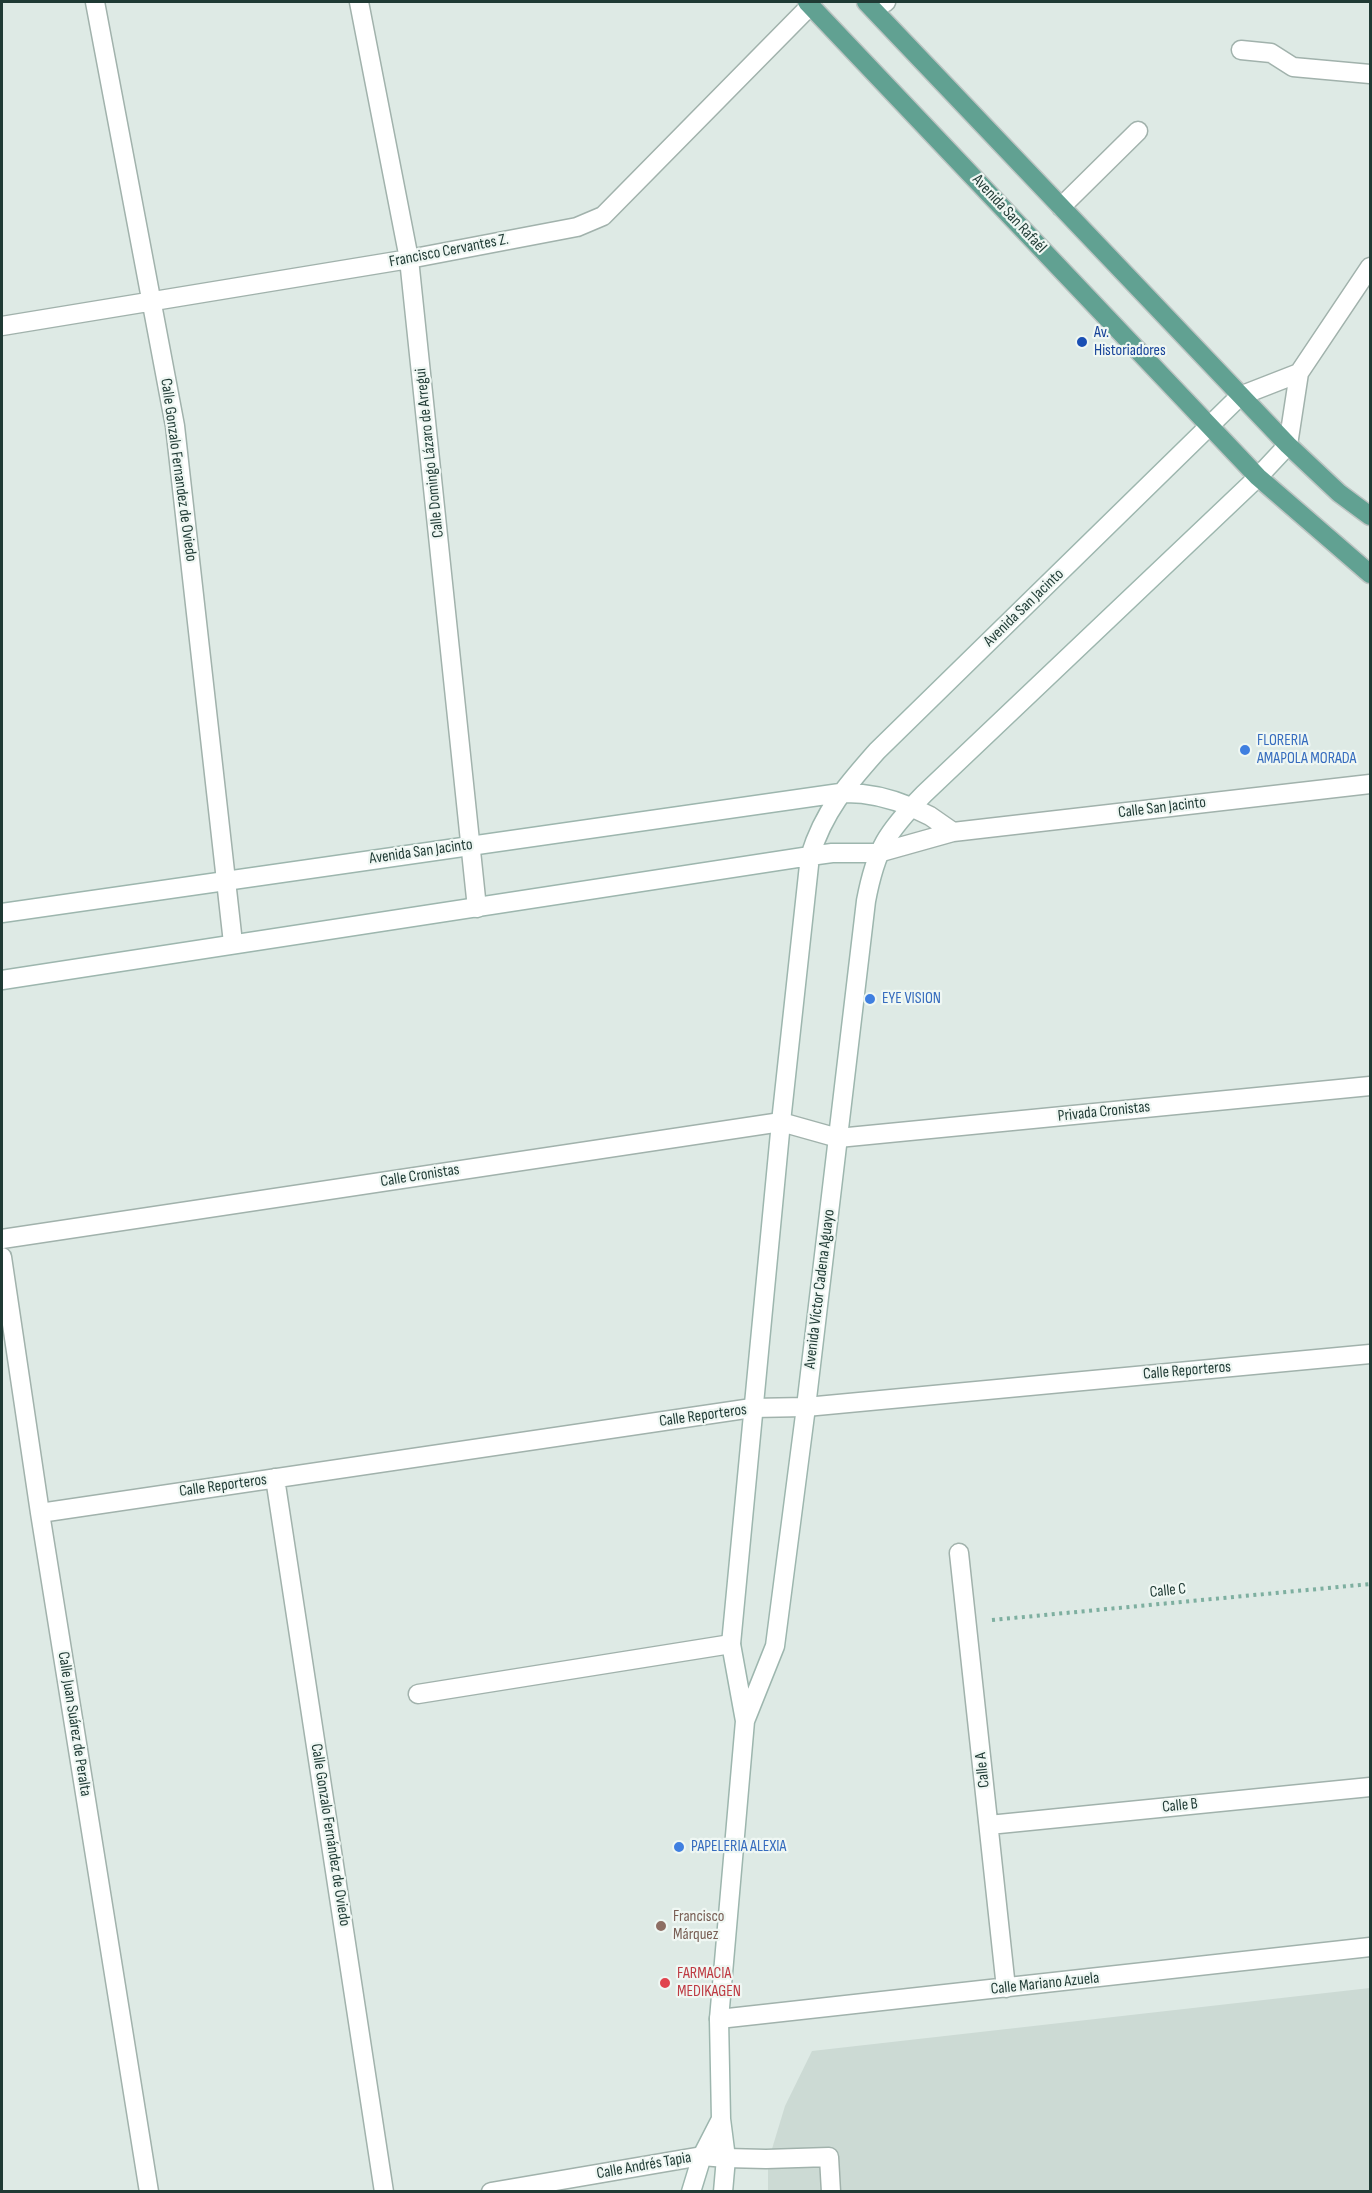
<!DOCTYPE html>
<meta charset="utf-8">
<style>
body{margin:0}
#map{position:relative;width:1372px;height:2193px;overflow:hidden;background:#deeae5;font-family:"Sofia Sans Condensed",sans-serif}
canvas{display:block}
.frame{position:absolute;inset:0;border:3px solid #1f3a34;pointer-events:none}
</style>
<div id="map">
<canvas width="1372" height="2193"></canvas>
<div class="frame"></div>
</div>
<script>
const g = document.querySelector('canvas').getContext('2d');
g.lineJoin = 'round';
function paint(path, color) { g.fillStyle = color; g.fill(path, 'evenodd'); }
function trace(path, color, width, dash) { g.strokeStyle = color; g.lineWidth = width; g.lineCap = dash ? 'butt' : 'round'; g.setLineDash(dash || []); g.stroke(path); }
function drawText(font, color, halo, rows, align = 'center') {
  g.font = font + ' "Sofia Sans Condensed",sans-serif'; g.lineWidth = 4.5; g.setLineDash([]); g.textBaseline = 'middle'; g.strokeStyle = halo; g.fillStyle = color; for (const [text, x, y, turn = 0] of rows) {
    g.save(); g.translate(x, y); g.rotate((+turn || 0) * Math.PI / 180); g.textAlign = isNaN(turn) ? turn : align; if (halo) g.strokeText(text, 0, 0); g.fillText(text, 0, 0); g.restore();
  }
}
paint(new Path2D(`
 M1370 1988V2191H768V2162L785 2106 812 2051Z`), '#ccdad4');
const lane = new Path2D(`
 M874 9 886 2
 M1241 50 1271 53 1293 67 1370 74
 M1061 207 1138 131
 M418 1694 731 1644
 M726 2158 766 2159 829 2157 831 2192`);
const street = new Path2D(`
 M95 2 175 426 233 943
 M359 2 409 259 477 908
 M2 326 409 259 577 227 603 216 811 5
 M1240 396 1299 373
 M1288 445 1299 373 1370 267
 M911 807 930 816 953 832
 M878 853 953 832 1370 784
 M2 1239 781 1122 838 1138 1370 1086
 M2 1257 40 1513 149 2192
 M275 1478 384 2192
 M40 1513 752 1408 806 1407 1370 1354
 M959 1553 1006 1988
 M989 1825 1370 1787
 M719 2019 1370 1947
 M491 2192 702 2156 726 2158`);
const secondary = new Path2D(`
 M2 913 840 793C866 792 888 797 911 807
 M2 980 810 856 832 853H878
 M745 1721 775 1646 806 1407 866 901C876 848 887 832 924 794L1258 477 1288 445
 M691 2192 702 2156 721 2119
 M723 2192 726 2158 721 2119 719 2019 745 1721 731 1644 781 1122 810 856C824 811 846 786 877 751L1240 396`);
const primary = new Path2D(`
 M807 2 1258 477 1370 574
 M866 2 1288 445 1339 493 1370 516`);
trace(lane, '#a1b2ac', 21);
trace(street, '#a1b2ac', 21);
trace(secondary, '#9db6ae', 21);
trace(primary, '#bcc4c2', 21);
trace(new Path2D(`
 M992 1620 1370 1584`), '#7eafa0', 4, [3, 4.5]);
trace(lane, '#fff', 18);
trace(street, '#fff', 18);
trace(secondary, '#fff', 18);
trace(primary, '#61a192', 18);
for (const [x, y, r, color] of [
 [1082,342,6,"#1a4fb4"],
 [1245,750,6,"#3f7fe0"],
 [870,999,6,"#3f7fe0"],
 [679,1847,6,"#3f7fe0"],
 [661,1926,6,"#8d6e63"],
 [665,1983,6,"#e0444e"]
]) { const dot = new Path2D(); dot.arc(x, y, r, 0, 2 * Math.PI); g.fillStyle = color; g.fill(dot); trace(dot, '#eff7f3', 2); }
drawText('16px', '#1f3a34', '#eff7f3', [
 ["Avenida San Rafaél",1009,214,47],
 ["Francisco Cervantes Z.",449,251,-11],
 ["Calle Domingo Lázaro de Arregui",430,453,-96],
 ["Calle Gonzalo Fernandez de Oviedo",178,470,82],
 ["Avenida San Jacinto",1024,608,-44],
 ["Calle San Jacinto",1162,808,-7],
 ["Avenida San Jacinto",421,852,-8],
 ["Privada Cronistas",1104,1112,-6],
 ["Calle Cronistas",420,1176,-9],
 ["Avenida Víctor Cadena Aguayo",820,1289,-83],
 ["Calle Reporteros",1187,1371,-5],
 ["Calle Reporteros",703,1416,-8],
 ["Calle Reporteros",223,1486,-8],
 ["Calle C",1168,1591,-6],
 ["Calle Juan Suárez de Peralta",74,1724,81],
 ["Calle A",983,1770,-96],
 ["Calle B",1180,1806,-6],
 ["Calle Gonzalo Fernández de Oviedo",330,1835,81],
 ["Calle Mariano Azuela",1045,1984,-6],
 ["Calle Andrés Tapia",644,2166,-10]
]);
drawText('16px', '#164399', '#eff7f3', [
 ["Av.",1094,333],
 ["Historiadores",1094,351]
], 'left');
drawText('16px', '#366cbe', '#eff7f3', [
 ["FLORERIA",1257,741],
 ["AMAPOLA MORADA",1257,759],
 ["EYE VISION",882,999],
 ["PAPELERIA ALEXIA",691,1847]
], 'left');
drawText('16px', '#785e54', '#eff7f3', [
 ["Francisco",673,1917],
 ["Márquez",673,1935]
], 'left');
drawText('16px', '#be3a42', '#eff7f3', [
 ["FARMACIA",677,1974],
 ["MEDIKAGEN",677,1992]
], 'left');
</script>
